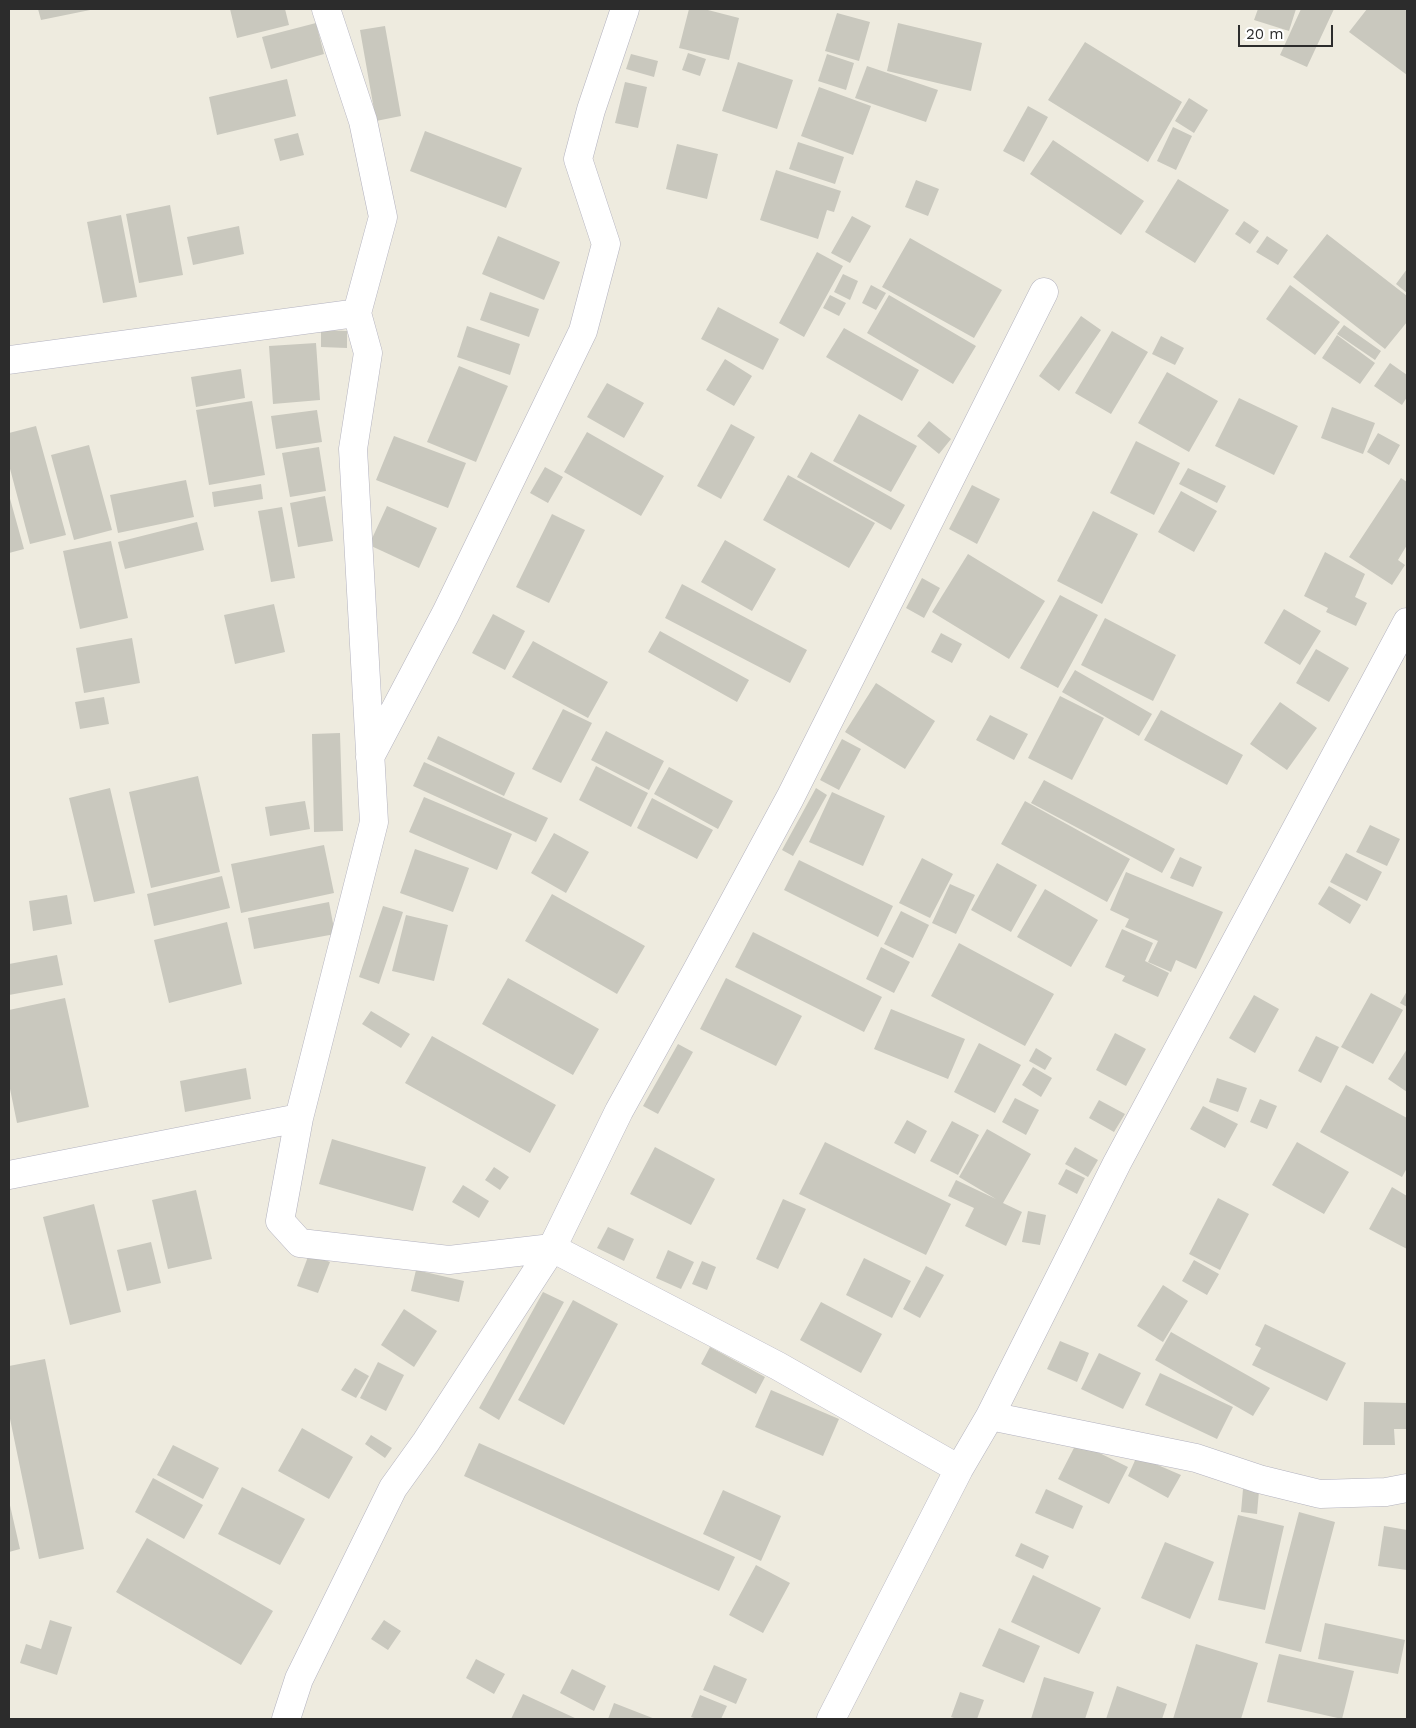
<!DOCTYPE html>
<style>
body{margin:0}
#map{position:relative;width:1416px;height:1728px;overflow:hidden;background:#eeebdf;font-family:"Work Sans",sans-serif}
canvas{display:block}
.frame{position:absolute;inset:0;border:10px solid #2c2c2c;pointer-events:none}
.scale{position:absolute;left:1238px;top:25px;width:95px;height:22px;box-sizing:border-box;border:2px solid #2c2c2c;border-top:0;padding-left:6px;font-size:15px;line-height:18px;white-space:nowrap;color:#2c2c2c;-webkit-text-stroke:4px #fff;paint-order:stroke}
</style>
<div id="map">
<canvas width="1416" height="1728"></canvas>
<div class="frame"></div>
<div class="scale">20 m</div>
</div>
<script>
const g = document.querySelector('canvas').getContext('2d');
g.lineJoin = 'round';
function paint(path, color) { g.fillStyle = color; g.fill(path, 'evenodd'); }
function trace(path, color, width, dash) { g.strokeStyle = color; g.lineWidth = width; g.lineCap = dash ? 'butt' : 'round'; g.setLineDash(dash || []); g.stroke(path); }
paint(new Path2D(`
 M38 9H90V10L41 20Z
 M230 9H285L289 25 237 38Z
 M689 9H704L739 18 729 60 679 48Z
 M1258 9H1296L1289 31 1254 20Z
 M1301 9H1334L1307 67 1280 55Z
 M1367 9H1404L1407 11V75L1349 32Z
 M837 13 870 22 859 61 825 51Z
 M316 23 324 54 271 69 262 37Z
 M898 23 982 43 971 91 887 71Z
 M385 26 401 116 376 121 360 30Z
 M1085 42 1182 102 1148 162 1048 100Z
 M688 53 706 59 700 76 682 70Z
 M631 54 658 61 654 77 626 69Z
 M827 54 854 63 846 90 818 81Z
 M738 62 793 80 777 129 722 111Z
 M867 66 938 90 926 122 855 98Z
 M287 79 296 116 217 135 209 97Z
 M625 82 647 87 638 128 615 123Z
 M819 87 871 106 853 155 801 136Z
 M1189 98 1208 110 1194 133 1175 121Z
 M1028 106 1048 117 1024 162 1003 151Z
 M1173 127 1192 136 1176 170 1157 161Z
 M425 131 522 168 506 208 410 171Z
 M298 133 304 155 280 161 274 139Z
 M1053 140 1144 201 1121 235 1030 174Z
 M798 142 844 157 835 184 789 169Z
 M677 144 718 154 707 199 666 189Z
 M776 170 841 191 834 212 827 210 818 239 760 220Z
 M1178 179 1229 210 1195 263 1145 232Z
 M916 180 939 189 928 216 905 207Z
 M170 205 183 275 139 283 126 214Z
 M121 215 137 297 103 303 87 222Z
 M852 216 871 226 850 263 831 253Z
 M1244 221 1259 231 1250 244 1235 234Z
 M239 226 244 254 193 265 187 237Z
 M1327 234 1407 296V322L1385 349 1293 277Z
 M498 236 560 262 544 300 482 274Z
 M1267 236 1288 250 1278 265 1256 252Z
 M910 238 1002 290 974 338 882 287Z
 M817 252 843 266 804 337 779 323Z
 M1407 269V293L1396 284Z
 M843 274 858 281 850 300 834 292Z
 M871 285 886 293 876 310 862 303Z
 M1290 285 1340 322 1315 355 1266 319Z
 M490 292 539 309 529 337 480 320Z
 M830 295 846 303 839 316 823 308Z
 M889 295 976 346 953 384 867 333Z
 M718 307 779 339 763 370 701 339Z
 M1081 316 1101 330 1059 391 1039 376Z
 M1344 325 1381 351 1375 360 1337 334Z
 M467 326 520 344 510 375 457 357Z
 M844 328 919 370 902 401 826 357Z
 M321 330 347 331V348L321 347Z
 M1112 331 1148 352 1111 414 1075 393Z
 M1337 335 1375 363 1360 384 1322 358Z
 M1161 336 1184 348 1175 365 1152 354Z
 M316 343 320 400 273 404 269 346Z
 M725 359 752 376 734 406 706 390Z
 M1390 363 1407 375V397L1402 405 1374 386Z
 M459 366 508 386 476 462 427 442Z
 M241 369 245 398 196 407 191 377Z
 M1167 372 1218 401 1189 452 1138 423Z
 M607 383 644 403 624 438 587 417Z
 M1239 398 1298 426 1274 475 1215 446Z
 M252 401 265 475 209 485 196 410Z
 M1332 407 1375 423 1363 454 1321 438Z
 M317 410 322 442 276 449 271 416Z
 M859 414 917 446 891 492 833 461Z
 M929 421 951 439 939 454 917 436Z
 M731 424 755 437 721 499 697 486Z
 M36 426 66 535 30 544 9 465V433Z
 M587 432 664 476 641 516 564 472Z
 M1378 433 1400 445 1389 465 1367 452Z
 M394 436 466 463 448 508 376 480Z
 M1136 441 1180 463 1154 515 1110 493Z
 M89 445 112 530 74 540 51 455Z
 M319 447 326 491 290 497 282 453Z
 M811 452 905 505 891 530 797 477Z
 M545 467 563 477 548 503 530 493Z
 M1188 468 1226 486 1217 503 1179 484Z
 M788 475 875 523 849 568 763 520Z
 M1401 478 1407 482V545L1398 560 1405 565 1392 585 1349 557Z
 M186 480 194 517 118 533 110 495Z
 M261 484 263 499 214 507 212 492Z
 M972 485 1000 499 977 544 949 529Z
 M1181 491 1217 511 1194 552 1158 532Z
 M9 495 24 549 9 553Z
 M325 496 333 541 298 547 290 503Z
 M387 506 437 528 419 568 369 545Z
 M282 507 295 578 271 582 258 511Z
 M1093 511 1138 534 1102 604 1057 581Z
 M552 514 585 530 549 603 516 587Z
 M197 522 204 550 125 569 118 542Z
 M725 540 776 569 752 611 701 582Z
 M111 541 128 618 80 629 63 551Z
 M1325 552 1365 574 1355 597 1367 603 1356 626 1326 612 1328 608 1304 596Z
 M968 554 1045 601 1009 659 932 612Z
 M922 578 940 588 924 618 906 608Z
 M682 584 807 650 790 683 665 618Z
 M1060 595 1098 615 1058 688 1020 668Z
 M274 604 285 652 235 664 224 615Z
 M1284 609 1321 631 1300 665 1264 643Z
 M493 614 525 631 505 670 472 653Z
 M1105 618 1176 655 1153 701 1081 665Z
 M660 631 749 680 737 702 648 652Z
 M941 633 962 644 952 663 931 652Z
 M132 638 140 683 84 693 76 648Z
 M533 641 608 682 588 718 512 677Z
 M1316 649 1349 668 1329 702 1296 683Z
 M1075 670 1152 714 1139 736 1062 692Z
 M876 683 935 721 905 769 845 732Z
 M1060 696 1104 718 1072 780 1028 758Z
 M104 697 109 724 80 729 75 702Z
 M1280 702 1317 728 1287 770 1250 744Z
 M563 709 592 723 561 783 532 769Z
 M1161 710 1243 755 1227 785 1144 740Z
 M990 715 1028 734 1014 760 976 740Z
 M606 731 664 761 649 790 591 760Z
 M340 733 343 831 314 832 312 734Z
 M438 736 515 773 504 796 427 759Z
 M842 739 861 749 839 790 820 780Z
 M424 762 548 818 536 842 413 786Z
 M596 766 648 793 631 827 579 800Z
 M669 767 733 801 718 829 654 794Z
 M198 776 220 872 151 888 129 792Z
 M1044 780 1175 849 1162 873 1031 803Z
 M110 788 135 893 94 902 69 798Z
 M816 788 827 795 793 856 782 850Z
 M832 792 885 816 863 866 809 842Z
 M424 797 512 834 497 870 409 832Z
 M652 798 713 830 697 859 637 828Z
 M305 801 310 829 270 836 265 807Z
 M1025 801 1130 859 1107 902 1001 844Z
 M1370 825 1400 839 1387 866 1356 852Z
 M554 833 589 852 566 893 531 873Z
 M324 845 334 893 241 913 231 864Z
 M415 849 469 868 453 912 400 893Z
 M1346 853 1382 872 1367 901 1330 882Z
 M1180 857 1202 867 1193 887 1170 878Z
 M922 858 953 874 930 918 899 903Z
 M799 860 893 906 878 937 784 890Z
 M997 863 1037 885 1011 932 971 910Z
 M1126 872 1223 912 1196 969 1176 960 1171 972 1148 962 1158 941 1125 927 1129 919 1110 910Z
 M222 876 230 908 154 926 147 894Z
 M950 884 975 895 956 934 932 923Z
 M1329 886 1361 905 1350 924 1318 904Z
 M1045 889 1098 920 1071 967 1017 937Z
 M552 894 645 946 617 994 525 941Z
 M67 895 72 924 33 931 29 901Z
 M329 902 335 934 254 949 248 918Z
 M383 906 403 912 379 984 359 977Z
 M901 911 929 925 913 958 884 944Z
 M406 915 448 925 434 981 392 971Z
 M227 922 242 984 169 1003 154 940Z
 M1122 929 1153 943 1145 961 1169 973 1158 997 1122 981 1125 976 1105 967Z
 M753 932 882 997 864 1032 735 967Z
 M959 943 1054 994 1025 1046 931 996Z
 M881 947 910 962 894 993 866 979Z
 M57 955 63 985 9 995V964Z
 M508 978 599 1029 573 1075 482 1024Z
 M726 978 802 1016 776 1066 700 1029Z
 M1407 991V1007L1400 1003Z
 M1371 993 1403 1010 1373 1064 1341 1047Z
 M1254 995 1279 1009 1255 1053 1229 1038Z
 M65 998 89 1107 17 1123 9 1084V1010Z
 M891 1009 965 1039 948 1079 874 1049Z
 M371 1011 410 1034 401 1048 362 1024Z
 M1115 1033 1146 1049 1126 1086 1096 1070Z
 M432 1036 556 1105 530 1153 405 1083Z
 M1316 1036 1339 1047 1321 1083 1298 1071Z
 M979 1043 1021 1065 995 1113 954 1092Z
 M678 1044 693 1052 658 1114 643 1106Z
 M1036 1048 1052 1058 1045 1070 1029 1061Z
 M1407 1049V1092L1388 1079Z
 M1033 1067 1052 1078 1041 1097 1022 1085Z
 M246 1068 251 1099 185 1112 180 1081Z
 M1217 1078 1247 1088 1238 1112 1209 1102Z
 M1346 1085 1407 1118V1168L1402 1177 1320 1132Z
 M1015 1098 1039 1110 1026 1135 1002 1122Z
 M1260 1099 1277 1106 1267 1129 1250 1122Z
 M1099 1100 1125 1114 1114 1132 1089 1118Z
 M1203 1106 1238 1124 1225 1148 1190 1129Z
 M907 1120 927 1131 915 1154 894 1143Z
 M952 1121 979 1135 958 1175 930 1161Z
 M987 1129 1031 1154 1003 1203 1022 1212 1006 1246 965 1226 974 1208 948 1196 956 1180 996 1199 959 1177Z
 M332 1139 426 1167 413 1211 319 1184Z
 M825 1142 951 1204 926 1255 799 1194Z
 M1297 1142 1349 1172 1324 1214 1272 1185Z
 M655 1147 715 1179 691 1225 630 1194Z
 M1075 1147 1098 1160 1088 1177 1065 1164Z
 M494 1167 509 1177 500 1190 485 1180Z
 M1066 1169 1085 1178 1077 1194 1058 1184Z
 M463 1185 489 1201 479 1218 452 1202Z
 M1392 1187 1407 1196V1249L1369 1229Z
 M196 1190 212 1259 168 1269 152 1200Z
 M1218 1198 1249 1214 1220 1270 1189 1254Z
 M783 1199 806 1209 778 1269 756 1259Z
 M94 1204 121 1312 70 1325 43 1217Z
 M1028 1211 1046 1215 1040 1245 1022 1242Z
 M608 1227 634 1239 624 1261 597 1248Z
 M151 1242 161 1283 127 1291 117 1250Z
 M668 1250 694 1262 681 1289 656 1278Z
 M309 1254 330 1262 318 1293 297 1286Z
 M864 1258 911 1281 892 1318 846 1295Z
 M1194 1260 1219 1274 1207 1295 1182 1281Z
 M702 1261 716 1267 707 1290 692 1284Z
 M926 1266 944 1275 920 1318 903 1309Z
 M416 1270 464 1281 459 1302 411 1291Z
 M1163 1285 1188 1301 1163 1342 1137 1326Z
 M543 1292 564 1302 499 1420 479 1408Z
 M573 1300 618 1324 564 1425 518 1400Z
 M821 1302 882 1334 861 1373 800 1340Z
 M404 1309 437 1331 414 1367 381 1345Z
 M1265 1324 1346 1363 1327 1401 1252 1365 1261 1348 1255 1345Z
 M1171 1332 1270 1388 1253 1416 1155 1360Z
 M1060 1341 1089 1353 1077 1382 1047 1369Z
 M710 1347 765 1377 756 1394 701 1364Z
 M1099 1353 1141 1373 1123 1409 1081 1389Z
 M45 1359 84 1549 39 1559 9 1414V1366Z
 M378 1362 404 1375 386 1411 360 1398Z
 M355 1368 369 1376 356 1398 341 1390Z
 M1160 1373 1233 1407 1217 1439 1145 1405Z
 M771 1390 839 1419 823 1456 755 1427Z
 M1364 1402 1407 1403V1429H1394L1395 1445H1363Z
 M302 1428 353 1457 329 1499 278 1471Z
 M371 1435 392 1448 385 1458 365 1444Z
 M1077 1442 1128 1467 1109 1504 1058 1479Z
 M479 1443 735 1557 719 1591 464 1476Z
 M173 1445 219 1468 203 1499 157 1475Z
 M1137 1456 1181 1475 1168 1498 1128 1476Z
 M153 1478 203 1505 184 1539 135 1512Z
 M242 1487 305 1519 280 1565 218 1534Z
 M1046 1489 1083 1506 1073 1529 1035 1513Z
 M1243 1489 1259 1491 1257 1514 1241 1512Z
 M723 1490 781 1516 761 1561 703 1534Z
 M9 1501 20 1549 9 1552Z
 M1299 1512 1335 1522 1301 1652 1265 1643Z
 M1238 1515 1284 1526 1265 1610 1218 1600Z
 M1384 1526 1407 1530V1570L1378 1566Z
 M147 1538 273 1611 241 1665 116 1592Z
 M1165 1542 1214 1562 1190 1619 1141 1598Z
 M1021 1543 1049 1556 1043 1569 1015 1556Z
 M756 1565 790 1583 763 1633 729 1615Z
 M1033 1575 1101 1608 1079 1654 1011 1622Z
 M50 1620 72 1627 57 1675 20 1663 26 1644 41 1649Z
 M384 1620 401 1631 388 1650 371 1639Z
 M1325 1623 1405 1640 1398 1674 1318 1659Z
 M999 1628 1040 1646 1024 1683 982 1666Z
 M1196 1644 1258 1663 1241 1719H1173Z
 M1279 1654 1354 1671 1342 1719 1267 1702Z
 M476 1659 505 1674 494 1694 466 1678Z
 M714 1665 747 1679 736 1704 703 1690Z
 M572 1669 606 1686 594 1711 560 1693Z
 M1044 1677 1094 1692 1085 1719H1031Z
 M1117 1686 1167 1704 1162 1719H1106Z
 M960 1692 984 1700 977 1719H957L951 1717Z
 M523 1694 577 1719H511Z
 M700 1695 727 1706 721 1719H697L691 1717Z
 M614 1703 655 1719H608Z`), '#c9c8be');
const minor = new Path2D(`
 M326 9 363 121 383 217 357 313 368 353 353 449 374 822 299 1118 280 1221 300 1243 449 1260 552 1248 778 1366 959 1469
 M9 360 357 313
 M370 757 446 613 583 331 606 244 578 159 591 110 625 9
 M9 1175 299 1118
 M990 1416 1196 1458 1259 1479 1320 1494 1386 1492 1407 1488
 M286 1719 299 1679 393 1488 426 1442 552 1248 619 1111 696 972 790 798 1044 292
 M831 1719 959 1469 990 1416 1117 1163 1407 622`);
trace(minor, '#b3b2bf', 29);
trace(minor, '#fff', 28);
</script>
